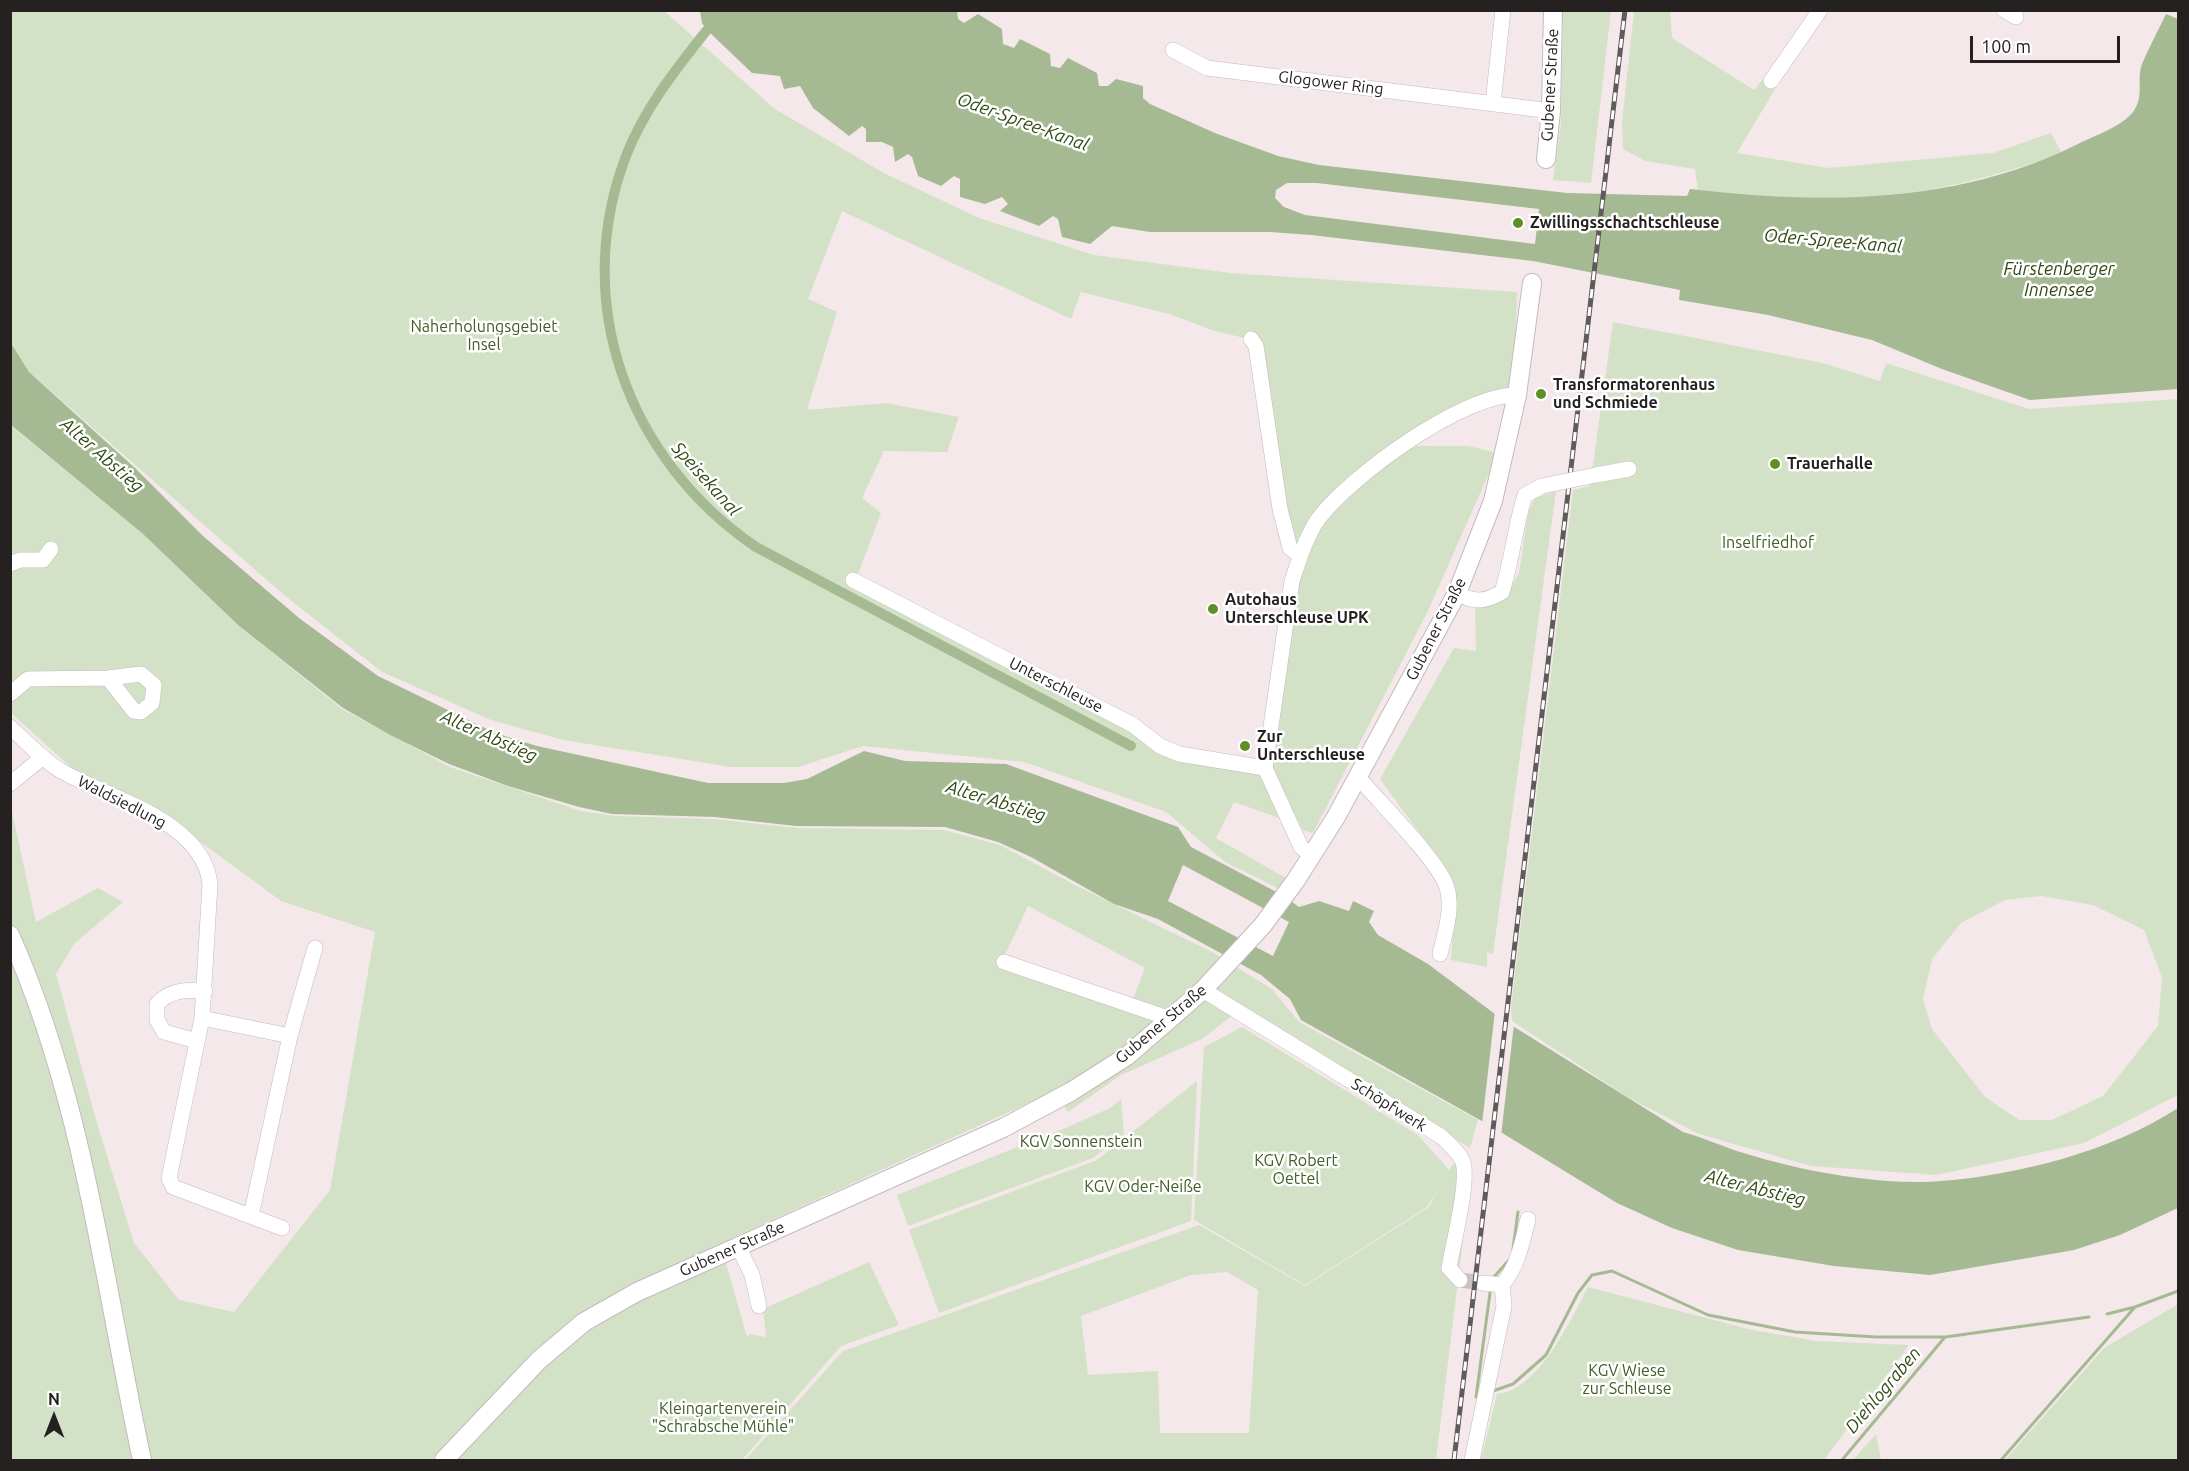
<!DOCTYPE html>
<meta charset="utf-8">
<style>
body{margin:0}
#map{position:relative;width:2189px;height:1471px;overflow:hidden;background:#f4e8ea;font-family:Ubuntu,sans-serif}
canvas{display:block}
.frame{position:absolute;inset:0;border:12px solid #252121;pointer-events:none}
.north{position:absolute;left:24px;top:1387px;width:60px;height:60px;-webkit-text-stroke:4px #fff;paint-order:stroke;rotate:0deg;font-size:16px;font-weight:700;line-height:24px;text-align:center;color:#252121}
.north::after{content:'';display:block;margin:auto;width:21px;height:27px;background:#252121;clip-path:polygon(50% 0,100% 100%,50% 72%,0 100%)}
.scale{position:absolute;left:1970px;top:36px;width:150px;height:27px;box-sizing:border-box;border:3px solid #252121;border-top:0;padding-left:8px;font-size:18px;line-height:21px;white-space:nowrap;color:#252121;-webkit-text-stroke:4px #fff;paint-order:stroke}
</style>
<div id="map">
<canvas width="2189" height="1471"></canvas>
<div class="frame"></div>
<div class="north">N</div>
<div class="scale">100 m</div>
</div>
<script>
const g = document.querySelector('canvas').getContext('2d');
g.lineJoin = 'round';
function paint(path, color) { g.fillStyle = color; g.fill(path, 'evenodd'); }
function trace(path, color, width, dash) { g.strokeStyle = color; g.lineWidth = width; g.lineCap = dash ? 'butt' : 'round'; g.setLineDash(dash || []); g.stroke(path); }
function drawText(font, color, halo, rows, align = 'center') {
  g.font = font + ' Ubuntu,sans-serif'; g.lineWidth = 5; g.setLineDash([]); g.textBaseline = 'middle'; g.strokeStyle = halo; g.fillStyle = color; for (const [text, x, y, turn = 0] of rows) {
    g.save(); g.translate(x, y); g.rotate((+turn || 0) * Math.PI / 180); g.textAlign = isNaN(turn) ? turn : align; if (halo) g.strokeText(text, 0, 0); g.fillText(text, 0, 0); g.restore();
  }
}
paint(new Path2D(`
 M11 10 664 11 775 109 884 173 979 218 1094 255 1230 273 1517 292 1514 391 1501 392 1343 486 1299 553 1292 546 1257 341 1215 331 1169 314 1081 292 1071 319 842 211 808 299 837 312 807 410 886 403 959 417 947 452 884 451 862 498 881 513 855 582 1131 726 1158 748 1264 770 1287 821 1234 802 1216 838 1291 881 1284 891 1225 862 1166 812 1024 762 863 746 798 767H731L563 740 491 720 382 672 284 595 29 372 11 341Z
 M1670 10 1672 38 1754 90 1763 79 1775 89 1737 153 1828 168 1993 153 2051 133 2061 152C2040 162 2018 168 1996 174 1894 204 1803 201 1698 190L1695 169 1645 161 1623 149 1622 122 1634 11Z
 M1563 11H1611L1591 183 1553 180 1561 123Z
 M1613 322 1823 363 1880 381 1886 363 2029 409 2178 399V1095L2084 1143 1936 1175 1811 1166 1699 1134 1629 1098 1512 1021 1511 1007 1573 490 1590 486ZM2042 896 2093 905 2144 930 2162 978 2158 1026 2103 1096 2052 1120H2019L1985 1097 1932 1029 1923 999 1932 959 1961 923 2005 900Z
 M10 425 143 534 238 625 342 709 450 767 581 811 616 816 714 819 797 828 944 830 1000 845 1073 884 1214 953 1272 989 1299 1022 1478 1120 1470 1148 1242 1008 1202 1039 1121 1075 1068 1112 1055 1091 732 1238 726 1263 747 1337 750 1334 766 1337 763 1309 869 1262 899 1325 841 1346 742 1460H11V807L36 922 98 888 123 902 74 944 56 974 97 1123 134 1243 179 1300 234 1312 330 1190 375 932 281 901 168 818 75 771 11 713ZM1028 906 1145 968 1132 1001 1004 957Z
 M1413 446H1468L1498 453 1427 613 1313 833 1303 830 1269 768 1295 581 1311 539 1348 492Z
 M1556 491 1493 954 1487 952V967L1451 960 1455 886 1448 872 1380 779 1454 648 1476 651 1475 609 1503 600 1519 573 1528 513 1535 498Z
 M1242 1027 1418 1135 1449 1170 1456 1160 1472 1166 1436 1460H745L843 1351 1199 1225 1305 1286 1429 1207 1438 1189 1427 1207 1305 1285 1194 1220 1204 1047ZM1227 1272 1258 1290 1249 1433H1160L1158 1371 1088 1375 1081 1316 1191 1275Z
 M1197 1081 1191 1221 939 1313 909 1230 1097 1160Z
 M1121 1099 1124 1134 1093 1158 908 1226 897 1195 1068 1127 1110 1108Z
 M1588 1287 1748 1329 1816 1341 1909 1345 1824 1460H1481L1497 1394C1538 1391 1570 1321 1588 1287Z
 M2178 1304V1460H2005L2104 1348Z
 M1876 1434 1881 1460H1853Z`), '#d3e2c7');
paint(new Path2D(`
 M957 10 958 19 964 23 978 14 1002 29 1003 44 1014 48 1020 39 1050 54 1051 66 1060 68 1068 58 1097 73 1099 86H1108L1116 79 1143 86V98L1150 104 1215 133 1278 156 1319 165 1567 193 1687 196 1690 189C1823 204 1955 205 2078 144 2096 135 2121 127 2133 112 2145 96 2136 81 2142 64 2149 47 2158 31 2166 14L2178 19V389L2030 400 1942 369 1872 340 1768 315 1679 300 1680 290 1533 261 1311 235 1270 232H1150L1112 226 1090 244 1062 237 1058 219 1053 216 1039 226 1000 211 1008 204 1002 197 985 204 960 197V179L954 176 941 186 918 176 912 157 908 154 895 162 893 147 882 142H866V129L862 126 849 136 813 108 800 86 784 89 780 76 752 73 707 30 702 23 700 11ZM1287 183H1317L1539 209 1535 244 1305 215 1284 207 1275 198 1276 190Z
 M10 341 29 372 135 468 203 536 299 618 378 676 495 733 537 746 708 783H784L807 779 864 751 905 761 1006 764 1178 827 1191 847 1284 896 1299 907 1319 901 1349 911 1353 901 1374 911 1369 922 1378 935 1428 964 1503 1020 1683 1132C1701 1137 1717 1144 1734 1150 1755 1157 1778 1163 1800 1168 1842 1177 1898 1185 1941 1181 2019 1175 2112 1151 2178 1108V1208L2120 1235 2074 1250 1930 1275 1834 1266 1738 1250 1672 1228 1617 1203 1489 1125 1301 1020 1290 999 1261 975 1158 919 1114 904 1031 857 998 842 945 827 796 826 715 817 612 814 579 807 508 786 449 764 392 736 343 708 238 625 143 534 11 425ZM1183 865 1289 922 1273 956 1168 901Z`), '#a5ba93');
paint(new Path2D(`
 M1495 1011 1514 1024 1501 1136 1482 1124Z`), '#f4e8ea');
trace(new Path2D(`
 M1513 1249 1518 1212
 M1493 1278 1509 1260
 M2107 1314 2135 1307 2178 1291
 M1493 1391 1513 1384 1546 1355 1578 1293 1592 1275 1612 1271 1708 1315 1795 1332 1876 1337H1945L2089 1317
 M1481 1395 1476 1397 1490 1293
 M1842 1460 1945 1337
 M2001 1460 2135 1307`), '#a5ba93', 3);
trace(new Path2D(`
 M707 30C676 69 644 109 626 156 570 303 628 460 756 547L1131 746`), '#a5ba93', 10);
trace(new Path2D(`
 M1460 1280 1483 1283`), '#cbc0c2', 15, [15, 8]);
const minor = new Path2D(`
 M2004 10 2016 17
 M1173 50 1207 68 1551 111
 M1771 81 1820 10
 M1493 103 1503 10
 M1251 339 1256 346 1280 509 1290 548 1300 556
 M1596 475 1629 469
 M10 564 20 560H43L51 549
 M853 580 1133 725 1160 746 1179 754 1265 768 1301 847 1312 856
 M1457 593C1474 603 1485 602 1502 592 1512 560 1515 527 1525 495L1542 486
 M10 694 28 679 108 678 141 674 154 685 152 703 141 712 134 711 108 678
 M10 727C27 742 43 761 63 772 110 798 204 822 210 884L202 1018 169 1178 173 1187 282 1228
 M1265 768 1292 581C1299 560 1306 536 1319 518 1352 475 1463 394 1517 395
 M1358 777C1380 803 1435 857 1446 885 1454 907 1445 933 1440 954
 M10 784 43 757
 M1004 962 1168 1018
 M1203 990 1442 1137C1449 1144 1459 1152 1463 1162 1469 1182 1453 1244 1449 1268L1460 1280
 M202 1018 290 1036 251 1216
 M290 1036 315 948
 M197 1041 164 1032 157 1020V1004C171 989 186 990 205 991
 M738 1246 752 1275 759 1306
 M1483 1283 1502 1285C1518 1266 1522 1243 1528 1219
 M1472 1460 1504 1306 1502 1285`);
const major = new Path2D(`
 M1546 159 1551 111 1553 10
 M10 935C84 1100 104 1285 142 1460
 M444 1460 539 1360 584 1322 637 1292 1003 1128 1072 1091 1127 1056 1203 990 1263 925 1296 880 1336 817 1457 593 1493 501 1517 395 1532 283`);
trace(minor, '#c5b9bb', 16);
trace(major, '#c5b9bb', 20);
trace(minor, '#fff', 15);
trace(major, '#fff', 18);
const rail = new Path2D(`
 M1454 1460 1625 10`);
trace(rail, '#605a5b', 5);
trace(rail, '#fff', 3, [9]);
const minorBridge = new Path2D(`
 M1542 486 1596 475`);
trace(minorBridge, '#c5b9bb', 16, []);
trace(minorBridge, '#fff', 15);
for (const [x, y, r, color] of [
 [1518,223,6,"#5e8f25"],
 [1541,394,6,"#5e8f25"],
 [1775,464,6,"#5e8f25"],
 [1213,609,6,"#5e8f25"],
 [1245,746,6,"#5e8f25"]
]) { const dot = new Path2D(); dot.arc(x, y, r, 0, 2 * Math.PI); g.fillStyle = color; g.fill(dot); trace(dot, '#fff', 2); }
drawText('16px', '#252121', '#fff', [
 ["Glogower Ring",1331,83,7],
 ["Gubener Straße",1550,85,-87],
 ["Gubener Straße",1436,629,-63],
 ["Unterschleuse",1056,685,27],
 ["Waldsiedlung",122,802,27],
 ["Gubener Straße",1161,1024,-40],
 ["Schöpfwerk",1389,1105,32],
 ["Gubener Straße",732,1249,-24]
]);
drawText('bold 16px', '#252121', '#fff', [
 ["Zwillingsschachtschleuse",1530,223],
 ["Transformatorenhaus",1553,385],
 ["und Schmiede",1553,403],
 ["Trauerhalle",1787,464],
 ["Autohaus",1225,600],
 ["Unterschleuse UPK",1225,618],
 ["Zur",1257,737],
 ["Unterschleuse",1257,755]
], 'left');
drawText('16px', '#435e26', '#fff', [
 ["Naherholungsgebiet",484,327],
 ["Insel",484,345],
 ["Inselfriedhof",1768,543],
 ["KGV Sonnenstein",1081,1142],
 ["KGV Robert",1296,1161],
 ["Oettel",1296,1179],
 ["KGV Oder-Neiße",1143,1187],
 ["KGV Wiese",1627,1371],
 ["zur Schleuse",1627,1389],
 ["Kleingartenverein",723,1409],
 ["\"Schrabsche Mühle\"",723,1427]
]);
drawText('italic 18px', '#304a11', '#fff', [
 ["Oder-Spree-Kanal",1023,122,20],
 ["Oder-Spree-Kanal",1833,241,5],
 ["Fürstenberger",2059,269],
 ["Innensee",2059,290],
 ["Alter Abstieg",102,455,41],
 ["Speisekanal",706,479,48],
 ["Alter Abstieg",489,736,24],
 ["Alter Abstieg",996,801,17],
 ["Alter Abstieg",1755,1188,14],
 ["Diehlograben",1883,1390,-50]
]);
</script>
